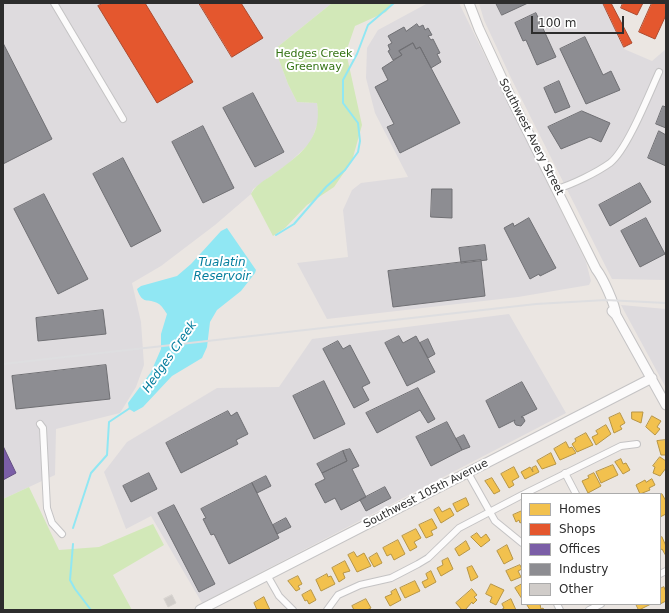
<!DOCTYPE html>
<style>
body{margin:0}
#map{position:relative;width:669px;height:613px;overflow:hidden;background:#ebe6e2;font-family:"DejaVu Sans",sans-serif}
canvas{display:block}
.frame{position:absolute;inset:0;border:4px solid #2d2d2d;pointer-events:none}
.legend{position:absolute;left:521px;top:493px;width:140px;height:112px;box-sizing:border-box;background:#fff;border:1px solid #ababab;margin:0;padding:5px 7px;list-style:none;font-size:12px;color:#2d2d2d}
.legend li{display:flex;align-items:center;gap:8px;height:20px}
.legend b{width:20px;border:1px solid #ababab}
.scale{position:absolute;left:531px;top:16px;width:93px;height:18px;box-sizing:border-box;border:2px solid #2d2d2d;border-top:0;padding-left:5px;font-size:12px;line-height:14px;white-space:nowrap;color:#2d2d2d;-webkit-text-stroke:3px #fff;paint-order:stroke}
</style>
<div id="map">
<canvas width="669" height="613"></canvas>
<div class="frame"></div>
<ul class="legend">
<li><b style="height:11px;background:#f2c14e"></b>Homes</li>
<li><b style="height:11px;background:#e4572e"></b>Shops</li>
<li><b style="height:11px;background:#7b5ea7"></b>Offices</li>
<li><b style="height:11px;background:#8d8d92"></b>Industry</li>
<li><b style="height:11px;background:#d0ccc9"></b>Other</li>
</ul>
<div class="scale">100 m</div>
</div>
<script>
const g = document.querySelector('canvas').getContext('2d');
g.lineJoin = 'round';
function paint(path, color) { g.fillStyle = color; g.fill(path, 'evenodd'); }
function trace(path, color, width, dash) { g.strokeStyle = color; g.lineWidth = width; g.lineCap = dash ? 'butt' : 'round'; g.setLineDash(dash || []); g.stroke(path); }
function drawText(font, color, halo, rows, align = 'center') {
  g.font = font + ' "DejaVu Sans",sans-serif'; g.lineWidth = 4; g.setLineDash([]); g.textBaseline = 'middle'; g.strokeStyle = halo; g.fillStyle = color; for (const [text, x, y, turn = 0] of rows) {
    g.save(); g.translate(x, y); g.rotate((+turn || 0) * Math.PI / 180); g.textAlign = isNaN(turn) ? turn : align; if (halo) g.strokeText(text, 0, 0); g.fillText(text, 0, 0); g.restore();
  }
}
paint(new Path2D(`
 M3 3H332L275 49 288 84 297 102 317 103 319 119 311 142 288 164 253 189 251 194 215 225 161 266 132 283 141 322 144 365 136 387 120 413 56 429 55 475 3 499Z
 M428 3H459L586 262 591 281 589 285 518 297 327 319 297 263 348 257 343 210 352 190 361 183 408 177 375 113 366 78 367 48 378 30Z
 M479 3H603L624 49 652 61 666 49V280L612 279 511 78 484 20Z
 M621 305 666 309V388Z
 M509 314 566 413 202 603 151 516 126 529 104 472 127 442 217 388 279 387 312 339Z`), '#dedbde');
paint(new Path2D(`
 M332 3H394L386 12 355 26 346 52 362 125 352 161 334 187 307 205 285 228 273 236 251 194C255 186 263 181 271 176 298 156 323 141 317 103L297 102 288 84 275 49Z
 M29 487 59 550 99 547 153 524 164 545 113 575 132 610H3V499Z`), '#d2e8b8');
paint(new Path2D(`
 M227 228 256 270 255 273 241 291 217 310 210 322 207 347 202 358 172 376 143 407 134 412 129 409 128 403 151 372 161 349V334L167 314C165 311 162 306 159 304 147 297 143 306 137 289L141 286 177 276 191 264 221 231Z`), '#90e7f3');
const homes = new Path2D(`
 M632 412H643L641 423 632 419Z
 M620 413 625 423 620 426 622 429 614 433 609 418Z
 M652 416 661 421 657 427 660 429 655 435 646 427Z
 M606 425 611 434 596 445 592 437 598 434 596 431Z
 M586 433 593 445 577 452 572 444 576 441 575 439Z
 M666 440V455H661L657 441Z
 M566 442 569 448 572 447 576 453 560 460 554 449Z
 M551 453 556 464 542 469 537 461Z
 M660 457 666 461V468L660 476 653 473 655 467 653 466Z
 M621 459 623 464 626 463 630 470 623 474 615 462Z
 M613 465 618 475 601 483 596 472Z
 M536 466 539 472 525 479 521 472 530 467 533 472 532 468Z
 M514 467 519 477 512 481 514 485 509 488 501 474Z
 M594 473 601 486 588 493 582 481 589 478 588 476Z
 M492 478 500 491 494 494 485 481Z
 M652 479 655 485 649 488 650 490 640 494 636 485 645 480 646 482Z
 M662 494 666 501V514L660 517V495Z
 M466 498 469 505 457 512 453 504Z
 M439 507 442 512 450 508 454 515 441 523 434 510Z
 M522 511V522L520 523 519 520 516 522 513 515Z
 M432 519 437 528 431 531 433 535 426 538 419 525Z
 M416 529 421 538 414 542 417 547 410 551 402 536Z
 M477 533 481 538 486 534 490 540 481 547 471 537Z
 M662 537 666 546V556L662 549 660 550V538Z
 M398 540 405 554 394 560 391 554 387 556 383 548Z
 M466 541 470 549 459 556 455 549Z
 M507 545 513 559 504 564 497 551Z
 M354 552 357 557 364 553 371 566 357 572 348 555Z
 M377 553 382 563 374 567 369 558Z
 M448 558 453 569 441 576 437 568 443 565 442 561Z
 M345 561 350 571 343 573 345 578 339 582 332 568Z
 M520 565 522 569 518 571 521 577 511 581 506 571Z
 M472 566 478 577 471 581 467 568Z
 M431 571 436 582 425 588 422 582 428 579 426 574Z
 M327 574 328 577 331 576 335 584 321 591 316 580Z
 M298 576 302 584 298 586 300 589 296 591 288 581Z
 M415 581 420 591 405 598 400 588Z
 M491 584 504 590 496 605 490 602 492 597 486 594Z
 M522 584V599L515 588Z
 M664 587 666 592V601L660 604V589Z
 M396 589 401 600 390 606 385 597 392 594 391 592Z
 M472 589 477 595 474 597 477 600 473 604 472 602 465 610H462L456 603Z
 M311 590 316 600 309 604 307 600 305 601 302 595Z
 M264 597 270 610H257L254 603Z
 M366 599 371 608 367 610H354L352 606Z
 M511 599 516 610H501L504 608 502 604Z
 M540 604 541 609 543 608 544 610H530L527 605Z
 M636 604H651L639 610Z`);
paint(homes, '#f2c14e');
trace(homes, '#b79544', 1);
const shops = new Path2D(`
 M104 3H145L193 82 157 103 98 6Z
 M199 3H241L263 38 232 57Z
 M603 3H611L632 43 624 47Z
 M623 3H643L637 15 621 8Z
 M652 3H666V15L655 39 639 32Z`);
paint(shops, '#e4572e');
trace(shops, '#ad4a2e', 1);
const offices = new Path2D(`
 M3 446 16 473 3 480Z`);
paint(offices, '#7b5ea7');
trace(offices, '#644f82', 1);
const industry = new Path2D(`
 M496 3H528L502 15Z
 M536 13 556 57 537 65 526 40 523 41 515 23Z
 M417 24 419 27 423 25 425 30 428 28 432 35 428 36 431 40 433 39 440 53 437 54 441 62 431 68 420 47 416 49 413 43 399 51 402 55 393 60 388 51 390 50 388 45 392 43 388 36 404 27 406 31Z
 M585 37 603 75 611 71 620 90 586 104 560 49Z
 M3 43 52 139 3 164Z
 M413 43 416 49 420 47 460 123 400 153 387 127 394 124 375 87 388 80 382 68 402 55 399 51Z
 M559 81 570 107 555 113 544 88Z
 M253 93 284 152 255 167 223 108Z
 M663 106 666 107V128L656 124Z
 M582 111 610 123 601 142 590 137 561 149 548 127Z
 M203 126 234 188 203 203 172 142Z
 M659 131 666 135V166L648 158Z
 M123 158 161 231 131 247 93 174Z
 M640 183 651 202 610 226 599 205Z
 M432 189H452V218L431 217Z
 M44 194 88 279 58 294 14 209Z
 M529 218 556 268 540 276 539 274 530 279 504 228 513 223 514 226Z
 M646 218 665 254 640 267 621 231Z
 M485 245 487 260 461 263 459 248Z
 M481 260 485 296 393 307 388 271Z
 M103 310 106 334 38 341 36 318Z
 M399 336 403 343 416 336 435 372 407 386 385 343Z
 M428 339 435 354 428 358 420 343Z
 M338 341 343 349 350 345 370 383 362 387 369 400 354 408 323 349Z
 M106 365 110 399 16 409 12 376Z
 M324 381 345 424 314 439 293 396Z
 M522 382 537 409 521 417H523L525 421 521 426 516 425 514 422 515 420 499 428 486 401Z
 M418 388 435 419 428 423 420 410 377 433 366 413Z
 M228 411 231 416 237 412 248 434 236 440 238 444 181 473 166 443Z
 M447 422 462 450 431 466 416 437Z
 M464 435 470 447 462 450 456 439Z
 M350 449 359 466 352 469 366 497 341 510 335 498 325 503 315 484 325 479 322 473 347 461 343 451Z
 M343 451 347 461 322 473 317 464Z
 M149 473 157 489 131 502 123 486Z
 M266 476 271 486 257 493 252 483Z
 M252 483 279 538 229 564 214 534 211 535 203 519 206 518 201 509Z
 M385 487 391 498 366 511 360 500Z
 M174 505 215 584 199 592 158 513Z
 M286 518 291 527 277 534 273 525Z`);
paint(industry, '#8d8d92');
trace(industry, '#707074', 1);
trace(new Path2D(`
 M276 235 294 224 326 187 345 170 358 152 360 141 358 123 343 103V80L357 54 368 25 394 3
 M73 528 91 473 107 455 109 422 130 408
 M73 544 70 580 75 589 91 610`), '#90e7f3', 2);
const building = new Path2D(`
 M172 595 176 603 168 607 164 599Z`);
paint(building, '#d0ccc9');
trace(building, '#d6d2ce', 1);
const street = new Path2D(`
 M54 3 123 119
 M557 189C573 184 596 173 610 163 627 150 649 94 659 72
 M40 424 43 428 47 508 52 523 62 534
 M468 473 495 521 522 543
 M565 473 576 494
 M524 494 621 446 637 444
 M660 574 666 571
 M267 575 279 596 293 610
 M557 604 560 610
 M327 610 338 595 360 585 391 578 418 564 428 558 459 528 522 495
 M589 610 601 604`);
const secondary = new Path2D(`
 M469 3 479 29 512 100 596 269C603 278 615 304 616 315
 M612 311 616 315 666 405
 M200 610 652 378`);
trace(street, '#c4c3c4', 8);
trace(secondary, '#c4c3c4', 11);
trace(street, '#fcfbfb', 6);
trace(secondary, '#fcfbfb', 9);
trace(new Path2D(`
 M3 364 536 304 606 300 666 303`), '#dedee0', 2);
drawText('11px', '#347314', '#fff', [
 ["Hedges Creek",314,54],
 ["Greenway",314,67]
]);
drawText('11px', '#2d2d2d', '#fff', [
 ["Southwest Avery Street",531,137,63],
 ["Southwest 105th Avenue",426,494,-27]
]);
drawText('italic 12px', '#037d9d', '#fff', [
 ["Tualatin",222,263],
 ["Reservoir",222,277],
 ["Hedges Creek",170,357,-55]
]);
</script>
